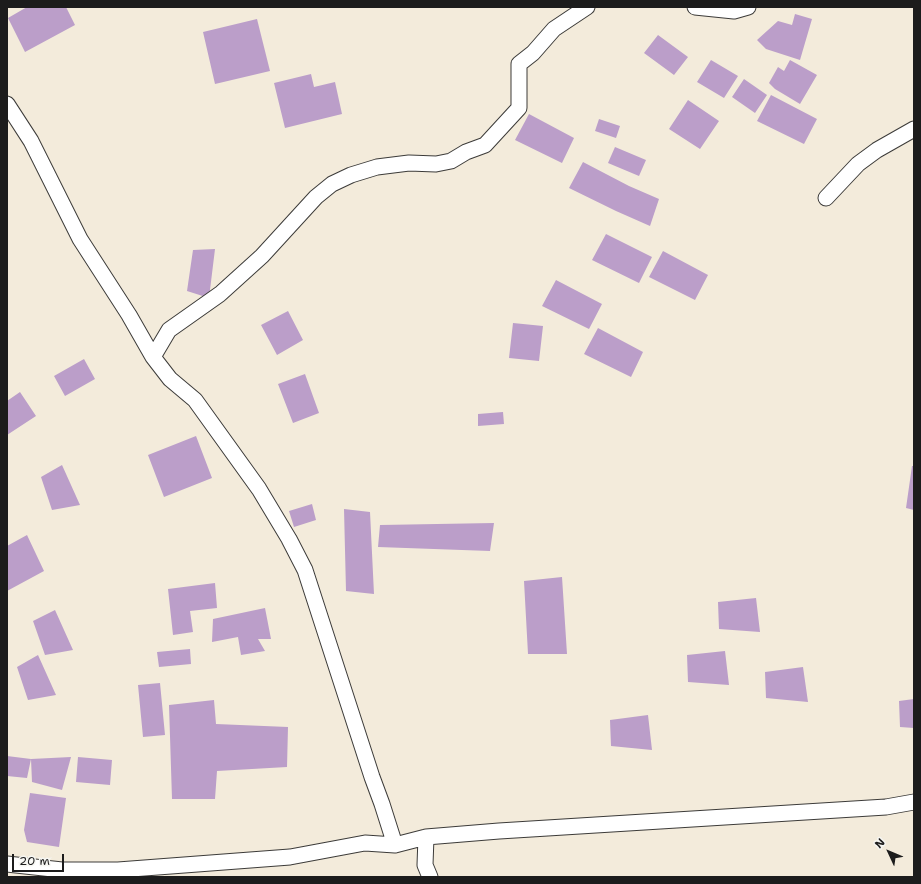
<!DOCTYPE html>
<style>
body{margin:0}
#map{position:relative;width:921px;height:884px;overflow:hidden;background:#f3ebdb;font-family:"Shantell Sans",sans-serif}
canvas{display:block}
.frame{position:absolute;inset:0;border:8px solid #1c1c1c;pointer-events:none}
.north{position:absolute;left:869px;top:832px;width:40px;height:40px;-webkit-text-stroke:3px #f6f6f2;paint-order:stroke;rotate:314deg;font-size:11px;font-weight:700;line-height:16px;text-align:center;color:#1c1c1c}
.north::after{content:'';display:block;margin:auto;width:14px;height:18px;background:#1c1c1c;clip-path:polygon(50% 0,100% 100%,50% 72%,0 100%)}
.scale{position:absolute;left:12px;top:854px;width:52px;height:18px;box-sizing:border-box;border:2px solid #1c1c1c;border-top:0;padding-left:5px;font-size:12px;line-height:14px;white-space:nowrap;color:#1c1c1c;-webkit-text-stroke:3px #f6f6f2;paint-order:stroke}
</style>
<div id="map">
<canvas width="921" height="884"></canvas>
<div class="frame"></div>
<div class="north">N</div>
<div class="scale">20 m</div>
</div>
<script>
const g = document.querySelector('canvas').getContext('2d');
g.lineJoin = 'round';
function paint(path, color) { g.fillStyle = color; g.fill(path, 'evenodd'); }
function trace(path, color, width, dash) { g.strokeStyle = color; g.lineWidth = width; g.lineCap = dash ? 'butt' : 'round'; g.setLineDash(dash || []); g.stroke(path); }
paint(new Path2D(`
 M27 7H66L75 25 25 52 8 18Z
 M795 14 812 19 800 60 766 49 757 40 778 21 792 25Z
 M257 19 270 71 215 84 203 32Z
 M658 35 688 57 674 75 644 53Z
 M711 60 738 76 724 98 697 82Z
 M790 60 817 75 800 104 775 89 769 83 778 67 784 71Z
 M311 74 314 87 335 82 342 114 285 128 274 83Z
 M744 79 767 95 755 113 732 97Z
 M771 95 817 119 804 144 757 121Z
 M688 100 719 121 700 149 669 129Z
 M529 114 574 138 562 163 515 140Z
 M599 119 620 126 616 138 595 131Z
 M615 147 646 160 639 176 608 163Z
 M583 162 629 186 659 199 650 226 616 211 569 188Z
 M606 234 652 257 639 283 592 260Z
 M215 249 209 298 187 291 193 250Z
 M663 251 708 275 695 300 649 277Z
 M556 280 602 304 589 329 542 306Z
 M288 311 303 340 277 355 261 325Z
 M513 323 543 326 539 361 509 358Z
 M598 328 643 352 631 377 584 354Z
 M84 359 95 379 65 396 54 376Z
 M305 374 319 413 293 423 278 384Z
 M20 392 36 416 7 435V401Z
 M503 412 504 424 478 426V414Z
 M196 436 212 478 164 497 148 455Z
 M62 465 80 505 52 510 41 477Z
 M912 466H914V510L906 508Z
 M312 504 316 520 294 527 289 511Z
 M344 509 370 512 374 594 346 591Z
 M494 523 490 551 378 547 380 525Z
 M27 535 44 571 7 591V546Z
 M562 577 567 654H528L524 581Z
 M215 583 217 608 190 611 193 632 173 635 168 589Z
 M756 598 760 632 719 629 718 602Z
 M265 608 271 639H258L265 651 241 655 238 637 212 642 213 619Z
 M55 610 73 650 45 655 33 621Z
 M190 649 191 664 159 667 157 652Z
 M725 651 729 685 688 682 687 655Z
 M38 655 56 695 28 700 17 667Z
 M803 667 808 702 766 698 765 672Z
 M160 683 165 735 143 737 138 685Z
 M914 699V728L900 727 899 701Z
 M214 700 216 724 288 727 287 767 217 771 215 799H172L169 705Z
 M648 715 652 750 611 746 610 720Z
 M7 756 31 759 71 757 62 790 32 782 31 759 27 778 7 776Z
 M78 757 112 760 110 785 76 782Z
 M30 793 66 798 59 847 27 842 24 830Z`), '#bb9ec9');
const minor = new Path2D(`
 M695 7 734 11 748 7
 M7 104 31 141 80 239 129 315 153 357 170 379 195 400 259 489 289 539 305 570 372 777 382 804 395 845
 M826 198 858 164 877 150 914 129
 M153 357 169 330 220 294 262 256 316 197 332 184 351 175 377 167 409 163 436 164 451 161 466 152 485 145 519 108V64L533 53 554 29 587 7
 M426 837 425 865 430 877
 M7 864 62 870H118L290 857 365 843 395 845 426 837 499 831 886 807 914 802`);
trace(minor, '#3c3b39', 17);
trace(minor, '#fff', 15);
</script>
